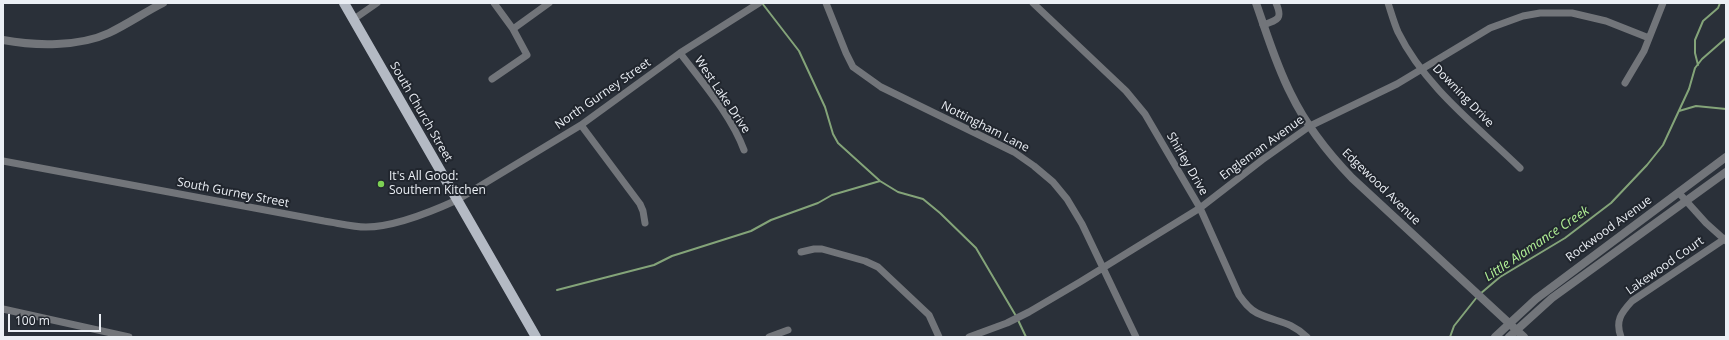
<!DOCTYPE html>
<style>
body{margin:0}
#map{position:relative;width:1729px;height:340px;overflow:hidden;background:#2a3039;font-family:"Open Sans",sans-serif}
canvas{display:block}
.frame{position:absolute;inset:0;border:4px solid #ebeff5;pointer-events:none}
.scale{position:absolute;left:8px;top:314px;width:93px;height:18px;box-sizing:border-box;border:2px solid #ebeff5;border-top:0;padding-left:5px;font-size:12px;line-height:14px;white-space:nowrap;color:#ebeff5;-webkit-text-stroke:3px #21262e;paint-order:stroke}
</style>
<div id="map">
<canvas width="1729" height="340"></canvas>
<div class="frame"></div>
<div class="scale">100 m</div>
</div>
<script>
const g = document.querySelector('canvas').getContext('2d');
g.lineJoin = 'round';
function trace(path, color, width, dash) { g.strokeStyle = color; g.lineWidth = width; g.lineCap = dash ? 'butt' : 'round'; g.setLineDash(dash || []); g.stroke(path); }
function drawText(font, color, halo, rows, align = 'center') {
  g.font = font + ' "Open Sans",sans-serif'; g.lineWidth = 4; g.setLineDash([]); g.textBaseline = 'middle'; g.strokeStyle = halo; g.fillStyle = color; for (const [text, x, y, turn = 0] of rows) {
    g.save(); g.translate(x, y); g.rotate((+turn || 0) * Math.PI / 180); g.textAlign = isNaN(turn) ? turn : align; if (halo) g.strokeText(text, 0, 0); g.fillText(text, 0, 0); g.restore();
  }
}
trace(new Path2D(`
 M762 3 799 51 825 107 833 134 838 143 880 181 898 192 923 199 940 213 976 248 1016 316
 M1698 65 1695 53V40L1703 21 1718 8 1720 3
 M1679 111 1696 106 1726 109
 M557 290 654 265 672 256 751 231 771 220 818 203 832 195 880 181
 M1480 294 1500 277 1565 238 1611 203 1647 165 1663 145 1689 89 1695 68 1702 59 1726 38
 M1018 320 1026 337
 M1450 337 1454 326 1477 297`), '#84a479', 2);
trace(new Path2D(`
 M826 3 846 53 853 67 881 87 1014 152 1034 166 1053 182 1067 199 1082 224 1136 337
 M1033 3 1126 91 1145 114 1200 208 1239 295C1244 302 1249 309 1257 313 1278 323 1288 320 1307 337
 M1388 3C1391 12 1394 23 1398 32 1425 87 1477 126 1520 168
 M354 19 377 3
 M1263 25C1278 20 1283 19 1276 3
 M513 29 549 3
 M680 53C702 82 731 115 744 150
 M492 79 527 55 513 29 494 3
 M1625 83 1644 51 1663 3
 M581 125 640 204 643 211 645 223
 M3 161 324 221C338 223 352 227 366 227 393 227 433 211 457 200L581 125 680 53 759 3
 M1679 193 1706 223 1726 241
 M801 252 814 249H822L865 261 878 267 929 315 939 337
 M3 309 129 337
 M769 337 788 330
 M969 337 1007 323 1029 312 1080 282 1200 208 1262 160 1310 126 1397 84 1490 28 1523 16 1540 13H1572L1606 21 1649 38
 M1621 337C1615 321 1621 313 1632 301L1726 238`), '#72757a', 7);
trace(new Path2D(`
 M1256 3C1267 34 1276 65 1291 94 1306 125 1328 153 1352 178L1524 337
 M3 40C35 46 79 47 109 33 128 24 145 12 163 3
 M1495 337 1536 299 1726 157
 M1509 337 1552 298 1726 172`), '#72757a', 8);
trace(new Path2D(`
 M344 3 536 337`), '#b4bac4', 10);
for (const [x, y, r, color] of [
 [381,184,4,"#7dd154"]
]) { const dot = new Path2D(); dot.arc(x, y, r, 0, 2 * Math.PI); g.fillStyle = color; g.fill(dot); trace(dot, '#21262e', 1.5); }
drawText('12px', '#ebeff5', '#21262e', [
 ["North Gurney Street",603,94,-35],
 ["West Lake Drive",722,95,56],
 ["Downing Drive",1463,96,46],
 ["South Church Street",421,112,60],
 ["Nottingham Lane",985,127,27],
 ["Engleman Avenue",1262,148,-36],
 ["Shirley Drive",1187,164,60],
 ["Edgewood Avenue",1381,187,44],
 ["South Gurney Street",233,193,11],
 ["Rockwood Avenue",1609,229,-36],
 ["Lakewood Court",1665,266,-35]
]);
drawText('12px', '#ebeff5', '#21262e', [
 ["It's All Good:",389,177],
 ["Southern Kitchen",389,191]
], 'left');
drawText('italic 13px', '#b1f096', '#21262e', [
 ["Little Alamance Creek",1537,244,-34]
]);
</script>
